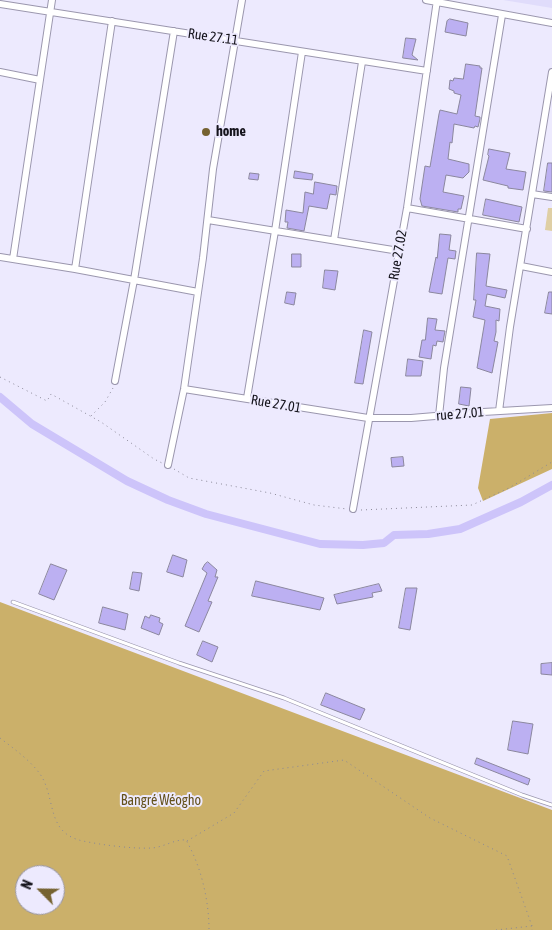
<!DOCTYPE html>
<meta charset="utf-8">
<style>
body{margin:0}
#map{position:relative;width:552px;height:930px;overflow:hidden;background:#edeafe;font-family:"Asap Condensed",sans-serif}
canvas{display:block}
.north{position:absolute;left:15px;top:865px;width:50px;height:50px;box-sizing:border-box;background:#edeafe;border:1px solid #9694a3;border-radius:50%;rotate:293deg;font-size:14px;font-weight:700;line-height:20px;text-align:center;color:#14131b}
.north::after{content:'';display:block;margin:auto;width:18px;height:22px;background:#756231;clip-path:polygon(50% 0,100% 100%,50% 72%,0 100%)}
</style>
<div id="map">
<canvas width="552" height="930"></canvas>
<div class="north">N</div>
</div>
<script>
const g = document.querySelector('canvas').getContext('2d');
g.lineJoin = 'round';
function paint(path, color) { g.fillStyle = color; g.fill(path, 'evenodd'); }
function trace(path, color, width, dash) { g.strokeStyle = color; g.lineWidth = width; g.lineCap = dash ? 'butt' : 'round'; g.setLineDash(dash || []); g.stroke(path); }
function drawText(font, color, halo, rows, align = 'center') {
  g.font = font + ' "Asap Condensed",sans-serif'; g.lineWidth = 4; g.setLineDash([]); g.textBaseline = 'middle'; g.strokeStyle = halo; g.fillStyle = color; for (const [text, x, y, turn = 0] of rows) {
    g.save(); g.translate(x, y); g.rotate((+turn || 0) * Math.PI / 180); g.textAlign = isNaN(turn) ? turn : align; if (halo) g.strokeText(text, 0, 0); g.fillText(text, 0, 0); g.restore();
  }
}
paint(new Path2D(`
 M503 0H552V8Z`), '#e0dcfb');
paint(new Path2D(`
 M548 208H552V231L545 230Z`), '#dfcfa5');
paint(new Path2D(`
 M552 413V469L483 501 478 488 490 419Z
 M0 602 552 810V930H0ZM25 875H55V905H25Z`), '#cbb06a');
trace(new Path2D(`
 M0 397 32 424 127 481 168 500 206 514 320 544 363 545 384 543 394 535 428 534 460 529 521 502 552 485`), '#cdc4fa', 8);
const building = new Path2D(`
 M450 19 468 23 466 36 445 32 447 21Z
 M406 38 416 39 412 55 418 60 403 58Z
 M466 64 480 66V68H482L475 116 480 117V119L478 127 475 126 474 128 454 124 452 143 450 142 448 159 469 164V172L463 178 446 175 443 192 464 196 461 209H458V212L422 206 420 199 425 166 430 167 439 114 440 110 457 114 461 95 454 93V91L449 89 450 80 453 81 454 78 463 79Z
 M489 149 510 153 506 169 526 172 523 190 508 188V186L483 180 489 156 488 155Z
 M548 163H552V192L544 191Z
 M295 171 313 174 312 180 294 178Z
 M250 173 259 174 258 180 249 179Z
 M315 182 337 186 336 195 330 194 327 209 309 206 304 231 287 228 288 222H285L286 210 303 213 305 192 313 194Z
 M486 199 522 207 519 222 483 215Z
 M440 234 451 235 449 250 456 251 455 259 448 258 442 294 429 292 436 257 437 258Z
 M477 253 490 254 486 286 507 290 505 298 487 294 485 306 500 309 499 321 496 320V332L494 341 498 342 492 373 477 368 485 320 473 317 476 300H474Z
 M292 254H301V267H292Z
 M325 270 338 271 335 290 323 288Z
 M287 292 296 293 294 305 285 303Z
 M549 292H552V314L545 313Z
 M428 318 437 319 435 330 445 331 443 342 437 341 436 346 433 345 431 359 419 357 422 340H425Z
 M364 330 372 332 363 384 355 383Z
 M408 359 423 361 421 376H406Z
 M461 387 471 388 469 406 459 404Z
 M403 457 404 466 392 467 391 458Z
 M173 555 187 560 183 577 167 572Z
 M208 562 217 570 215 577H218L208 601 212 602 199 632 185 626 207 573 202 569 205 564Z
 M51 564 67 570 54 600 39 594Z
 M133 572 142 573 139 591 130 589Z
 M256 581 324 598 320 610 252 596Z
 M379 584 382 591 372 593 373 597 337 604 334 595Z
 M406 588H417L410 630 399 628Z
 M103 607 128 614 125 630 99 623Z
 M151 615 160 618 159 622 163 624 159 635 141 628 145 616 149 618Z
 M203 641 218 647 212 662 197 655Z
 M552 663V675L541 674V664Z
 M326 693 365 709 360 720 321 705Z
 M513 721 533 724 528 754 508 750Z
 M477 758 530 779 528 785 475 764Z`);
paint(building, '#bcb0f2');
trace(building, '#8b879e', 1);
const lane = new Path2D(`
 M13 602 179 663 284 698 522 795 552 805`);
const street = new Path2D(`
 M426 0 552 23
 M0 4 427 71
 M0 72 40 80
 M532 194 552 197
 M407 208 527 229
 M208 220 399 251
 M334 240 362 62
 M0 257 75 269 198 292
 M13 259 52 0
 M521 266 552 272
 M75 269 112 21
 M115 381 134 280 174 31
 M184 389 368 418H411L483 412 552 408
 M247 398 275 231 302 52
 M499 411 510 327 552 72
 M439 416 444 368 502 15
 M168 465 184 389 203 258 213 169 242 0
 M353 509 407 208 437 0`);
trace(lane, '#9b97ae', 4.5);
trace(street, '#9b97ae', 8);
trace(new Path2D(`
 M0 377 47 401 51 394 101 422 154 459 162 463
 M91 416 105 402 113 388
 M174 469 189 478 270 493 314 505 347 509
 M361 510 472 505 509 488 552 462
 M0 738C13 748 37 765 44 781 55 805 49 834 83 841 102 845 133 849 152 848 164 847 175 839 186 840 201 866 209 900 209 930
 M187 841 234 813 264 771 344 760 430 818 507 856 532 926
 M496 930 532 926V930`), '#8a8897', 1, [1, 4]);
trace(lane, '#fff', 3);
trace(street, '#fff', 6);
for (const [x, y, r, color] of [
 [206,132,5,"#756231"]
]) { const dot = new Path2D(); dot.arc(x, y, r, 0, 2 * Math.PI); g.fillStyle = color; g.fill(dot); trace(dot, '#edeafe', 2); }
drawText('14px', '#14131b', '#edeafe', [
 ["Rue 27.11",213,37,8],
 ["Rue 27.02",398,255,-80],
 ["Rue 27.01",276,404,10],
 ["rue 27.01",460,414,-5]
]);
drawText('bold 14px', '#14131b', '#edeafe', [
 ["home",216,132]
], 'left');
drawText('14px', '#63501b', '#edeafe', [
 ["Bangré Wéogho",161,801]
]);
</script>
